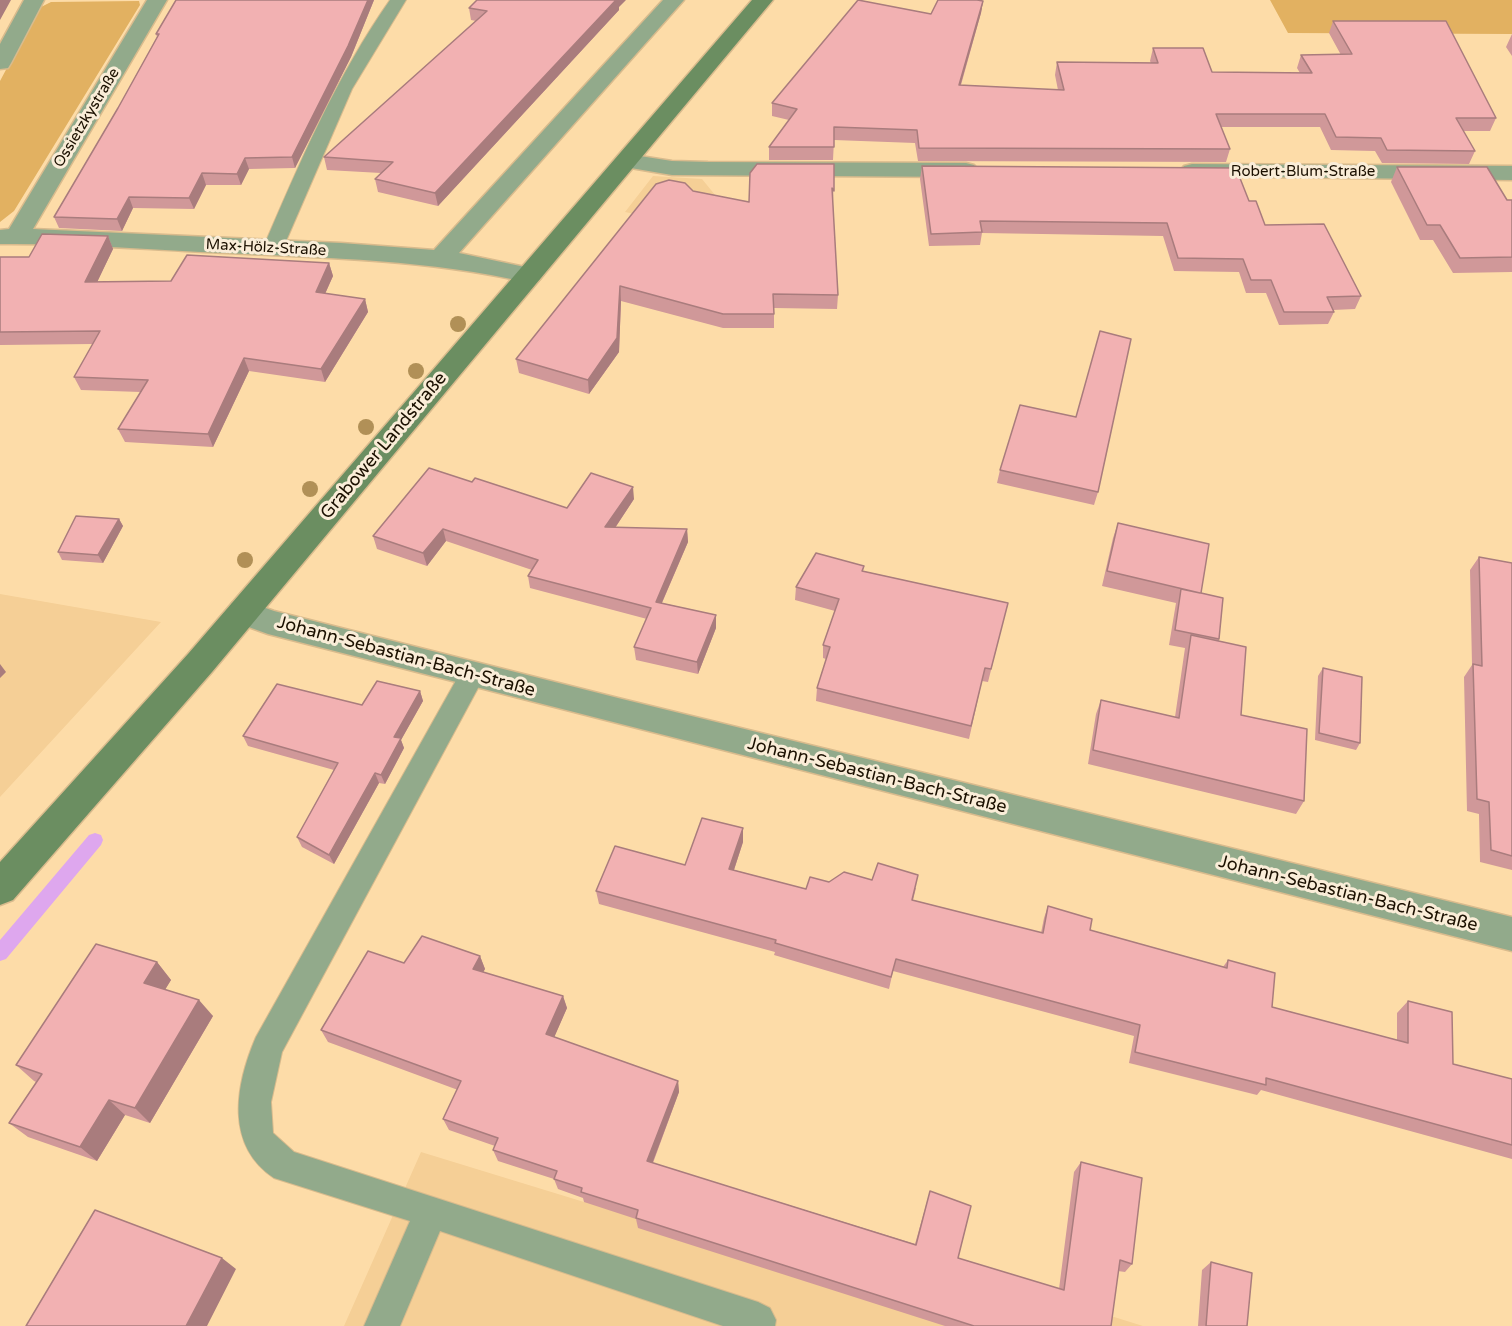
<!DOCTYPE html>
<meta charset="utf-8">
<style>
body{margin:0}
canvas{display:block;background:#fddca8}
</style>
<canvas width="1512" height="1326"></canvas>
<script>
const g = document.querySelector('canvas').getContext('2d');
g.lineJoin = 'round';
function paint(path, color) { g.fillStyle = color; g.fill(path, 'evenodd'); }
function trace(path, color, width, dash) { g.strokeStyle = color; g.lineWidth = width; g.lineCap = dash ? 'butt' : 'round'; g.setLineDash(dash || []); g.stroke(path); }
function drawText(font, color, halo, rows, align = 'center') {
  g.font = font + ' "Varela Round",sans-serif'; g.lineWidth = 6; g.setLineDash([]); g.textBaseline = 'middle'; g.strokeStyle = halo; g.fillStyle = color; for (const [text, x, y, turn = 0] of rows) {
    g.save(); g.translate(x, y); g.rotate((+turn || 0) * Math.PI / 180); g.textAlign = isNaN(turn) ? turn : align; if (halo) g.strokeText(text, 0, 0); g.fillText(text, 0, 0); g.restore();
  }
}
paint(new Path2D(`
 M653 176 702 179 729 212 683 224 625 212Z
 M0 594 161 622 0 797Z
 M421 1152 584 1202 601 1157 1143 1326H344Z`), '#f5cf96');
paint(new Path2D(`
 M1270 0H1512V34L1288 33Z
 M139 1 140 5 14 211 0 222V81L39 8 51 2Z`), '#e2b161');
paint(new Path2D(`
 M95 833 101 835 103 840 101 845 6 959 0 961V940L89 835Z`), '#dea7ee');
const lane = new Path2D(`
 M390 0H406L352 89 283 248 273 254 266 252 263 248C300 162 336 77 390 0Z
 M472 665 481 668 485 675 282 1052 271 1102 273 1133 294 1152 758 1302 770 1308 776 1320 775 1326H723L440 1231 400 1326H364L410 1221 274 1178C225 1145 235 1086 256 1037L463 668Z`);
const street = new Path2D(`
 M24 0H44L11 63 8 68 0 69V44Z
 M147 0H167L33 229 341 243 434 250 663 0H684L459 253 539 270 543 275 539 280 530 283C430 260 329 258 227 253 151 250 76 243 0 244V230L9 229Z
 M627 154 672 161 708 162 966 163 974 165 978 170 974 175 966 177 672 175 619 166 615 161 619 156Z
 M1192 164 1512 166V180L1184 176 1180 171 1184 166Z
 M243 600 274 611 618 698 1512 917V951L268 634 232 621 227 612 232 603Z`);
const secondary = new Path2D(`
 M752 0H773L212 672 13 900 0 905V862L188 654Z`);
trace(lane, '#d9bb8d', 2);
trace(street, '#d9bb8d', 3);
trace(secondary, '#d9bb8d', 3);
paint(lane, '#92aa8b');
paint(street, '#92aa8b');
paint(secondary, '#6b8e61');
g.fillStyle = '#b19057';
for (const [x, y] of [
 [458,324],
 [416,371],
 [366,427],
 [310,489],
 [245,560]
]) { g.beginPath(); g.arc(x, y, 8, 0, 2 * Math.PI); g.fill(); }
paint(new Path2D(`
 M176 0H374L351 57 295 168 249 169 241 185H206L194 209 133 208 122 231 59 228 54 217 118 108 157 37 156 34Z
 M983 1 981 13 961 85 1058 90 1055 75 1057 62 1151 63 1150 61 1153 48 1212 72 1300 73 1297 68 1301 55H1341L1329 33 1333 21 1496 118 1490 131H1463L1475 151 1469 164 1382 163 1375 151 1331 150 1320 127H1221L1230 149 1226 162 918 161 915 143 834 140 833 160H769V147L789 120 772 116V103L931 14Z
 M619 7V10L438 206 378 192 375 179 381 173 327 170 324 157 476 21 471 20 469 8Z
 M1512 34V56L1506 47Z
 M834 164 833 205V204L838 295 837 309 774 308V328H723L621 301 619 352 589 394 519 373 516 359 693 191 749 202Z
 M922 166 1249 201 1265 225 1361 296 1355 309 1333 310 1334 312 1328 324 1279 325 1266 293H1246L1239 272 1174 271 1163 236 982 233 980 245 929 246 920 179Z
 M1397 167 1507 200H1512V272L1453 273 1433 240H1420L1391 182Z
 M108 236 113 249 97 282 171 281 329 263 333 276 325 294 365 299 368 312 325 382 249 371 213 447 125 442 118 429 141 392 81 390 74 377 93 344 0 345V257H29Z
 M1000 470 1098 492 1094 505 997 483Z
 M472 482 567 508 634 499 615 528 687 529 688 542 662 603 716 615V628L698 674 636 660 634 647 647 619 530 588 528 576 532 570 446 541 427 566 377 549 373 536Z
 M119 519 123 526 103 563 62 560 58 552Z
 M1118 523 1201 593 1219 639V641L1241 715 1304 801 1296 814 1088 764 1096 714 1101 700 1175 717 1185 648 1169 645 1176 603 1102 586 1113 538Z
 M1479 557 1512 563V870L1480 862 1479 814 1467 811 1464 677 1472 665 1470 570Z
 M864 566 863 571 1008 603 988 682 982 681 969 739 816 701 817 688 826 659 823 658V645L835 611 795 600 796 587Z
 M1323 668 1360 743 1356 750 1315 740 1318 676Z
 M420 691 423 701 401 740 404 748 385 784 379 783 334 864 302 847 297 837 334 770 248 746 243 736Z
 M743 828V842L734 870 806 889 829 882 872 880 916 888 913 900 1041 933 1044 918 1048 906 1090 930 1223 967 1228 960 1272 1007 1397 1040V1013L1408 1001 1453 1064 1512 1079V1159L1261 1090 1257 1095 1129 1063 1134 1036 893 971 889 989 774 955 775 952 599 904 596 891 685 865Z
 M480 956 485 969 483 972 563 996 567 1008 554 1037 678 1081 679 1092 653 1163 915 1244 930 1191 958 1258 1059 1289 1074 1172 1081 1162 1132 1264 1125 1272 1118 1271 1111 1326H945L638 1228 636 1219 584 1202 583 1198 558 1189 554 1179 498 1161 493 1150 495 1146 449 1130 443 1119 458 1090 328 1042 321 1030 404 963Z
 M157 962 171 980 165 989 213 1016 150 1123 125 1115 97 1161 28 1137 9 1123 36 1082 34 1081 16 1065Z
 M1211 1262 1247 1326H1198L1202 1270Z`), '#d09899');
paint(new Path2D(`
 M0 0H11L0 20Z
 M368 0H374L351 57 295 168 292 157Z
 M616 0H626L619 7V10L438 206 435 193Z
 M983 1 981 13 957 97 959 85Z
 M245 158 249 169 241 185 237 174Z
 M202 173 206 185 194 209 189 198Z
 M129 197 133 208 122 231 117 219Z
 M108 236 113 249 91 295 85 282Z
 M329 263 333 276 320 305 316 292Z
 M620 286 621 301 619 352 589 394 588 380Z
 M365 299 368 312 325 382 321 369Z
 M244 358 249 371 213 447 208 434Z
 M633 487 634 499 607 540 605 527Z
 M119 519 123 526 103 563 98 555Z
 M443 529 446 541 427 566 423 553Z
 M687 529 688 542 657 614 656 602Z
 M716 615V628L698 674 697 662Z
 M0 664 6 672 0 678Z
 M420 691 423 701 401 740 404 748 385 784 381 775 394 737Z
 M375 773 379 783 334 864 329 855Z
 M743 828V842L730 882 729 869Z
 M480 956 485 969 478 982 473 969Z
 M157 962 171 980 159 1000 144 983Z
 M563 996 567 1008 550 1047 546 1034Z
 M199 1000 213 1016 150 1123 135 1108Z
 M678 1081 679 1092 649 1172 647 1161Z
 M109 1100 125 1115 97 1161 80 1147Z
 M222 1258 236 1269 207 1326H186Z`), '#a97c7d');
const building = new Path2D(`
 M176 0H368L348 46 292 157 245 158 237 174 202 173 189 198 129 197 117 219 54 217 118 108 159 34H156Z
 M477 0H616L435 193 375 179 393 162 324 157 487 11 469 8Z
 M858 0 931 14 938 0H977L983 1 959 85 1064 90 1057 62 1158 63 1153 48H1203L1212 72 1312 73 1301 55 1352 54 1333 21H1446L1496 118H1456L1475 151 1387 150 1381 138 1336 137 1325 114H1216L1230 149 919 148 917 130 834 127V147H769L797 109 772 103Z
 M757 164H834V191L832 188 838 295 773 294 774 314H723L620 286 617 338 588 380 516 359 656 184 669 180 685 183 693 191 749 202 750 173Z
 M922 166 1236 168 1249 201H1256L1265 225 1324 224 1361 296 1327 297 1334 312H1284L1271 280H1251L1243 259 1178 258 1167 223 980 221 982 232 931 234Z
 M1397 167H1487L1507 200H1512V257L1460 258 1440 225H1427Z
 M42 234 108 236 85 282 171 281 187 255 329 263 316 292 365 299 321 369 244 358 208 434 118 429 148 380 74 377 100 331 0 332V257H29Z
 M1100 331 1131 339 1098 492 1000 470 1020 405 1076 417Z
 M429 468 472 482 475 478 567 508 591 473 633 487 605 527 687 529 656 602 716 615 697 662 634 647 651 608 528 576 538 560 443 529 423 553 373 536Z
 M76 516 119 519 98 555 58 552Z
 M1118 523 1209 544 1201 593 1223 598 1219 639 1175 630 1181 589 1200 593 1107 571Z
 M816 553 864 566 862 571 1008 603 991 669 985 668 971 726 817 688 830 647 823 645 839 599 796 587Z
 M1479 557 1512 563V856L1491 850 1489 802 1477 799 1473 664 1482 666Z
 M1191 635 1246 647 1241 715 1307 729 1304 801 1093 750 1101 700 1179 718Z
 M1323 668 1362 677 1360 743 1319 733Z
 M377 681 420 691 394 737 401 738 381 775 375 773 329 855 297 837 338 763 243 736 277 684 362 705Z
 M702 818 743 828 729 869 806 889 810 877 829 882 844 872 872 880 878 863 918 875 912 900 1043 933 1048 906 1092 919 1090 930 1227 968 1228 960 1275 973 1272 1007 1408 1043V1001L1452 1012 1453 1064 1512 1079V1145L1266 1078V1085L1135 1052 1140 1025 896 959 891 977 775 943 776 940 596 891 615 846 685 865Z
 M422 936 480 956 473 969 563 996 546 1034 678 1081 647 1161 916 1245 930 1191 971 1206 958 1258 1064 1290 1081 1162 1142 1178 1132 1264 1120 1260 1111 1326H974L636 1218 638 1210 581 1192 582 1188 554 1179 557 1171 493 1150 498 1138 443 1119 461 1081 321 1030 368 951 404 963Z
 M96 944 157 962 144 983 199 1000 135 1108 109 1100 80 1147 9 1123 42 1074 16 1065Z
 M95 1210 222 1258 186 1326H26Z
 M1211 1262 1252 1273 1247 1326H1206Z`);
paint(building, '#f2b1b2');
trace(building, '#a97c7d', 1.5);
drawText('15px', '#1b1000', '#faedd8', [
 ["Ossietzkystraße",87,118,-59],
 ["Robert-Blum-Straße",1303,172],
 ["Max-Hölz-Straße",266,248,3]
]);
drawText('18px', '#1b1000', '#faedd8', [
 ["Grabower Landstraße",384,446,-50],
 ["Johann-Sebastian-Bach-Straße",406,657,15],
 ["Johann-Sebastian-Bach-Straße",877,776,14],
 ["Johann-Sebastian-Bach-Straße",1348,894,14]
]);
</script>
